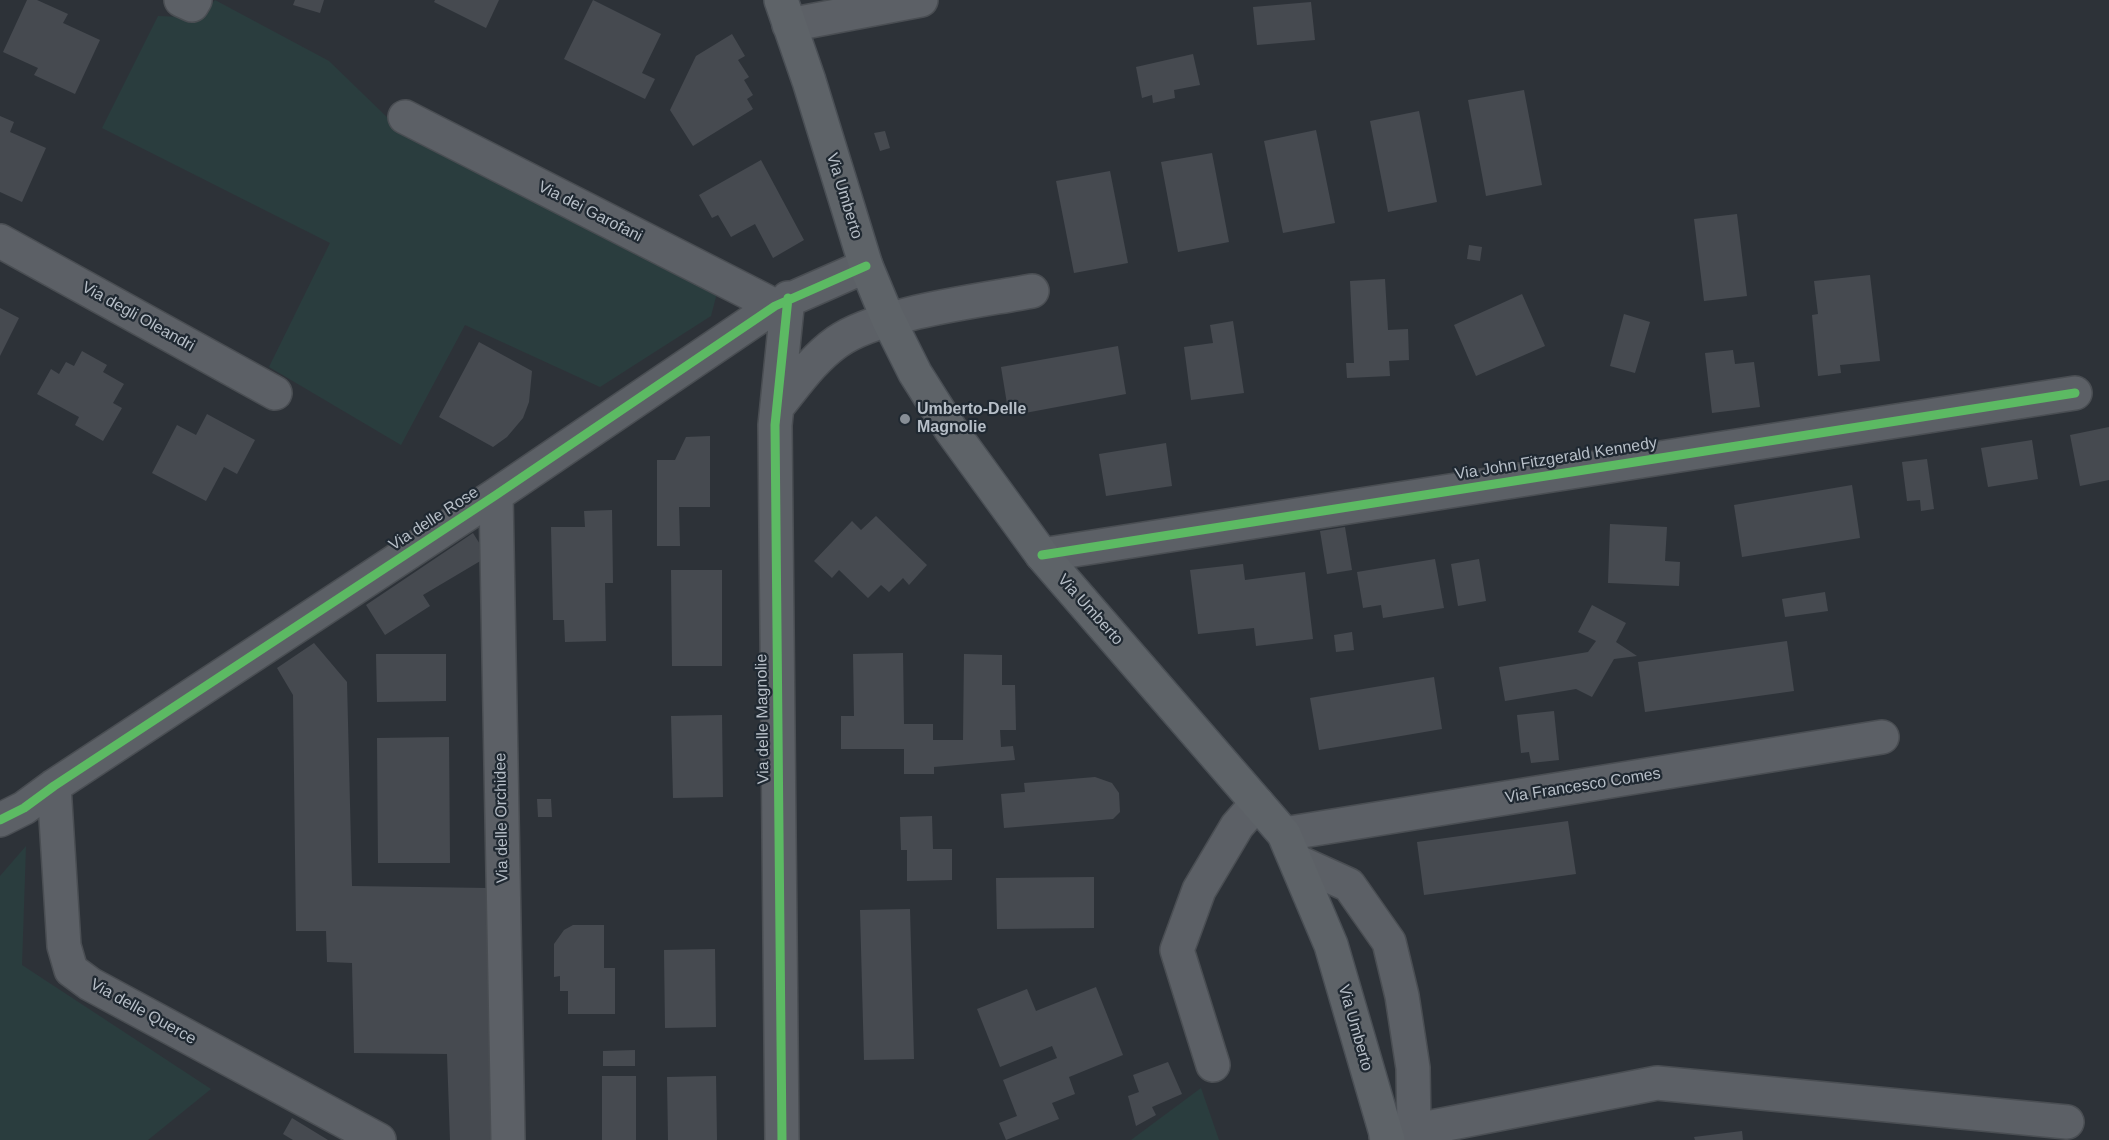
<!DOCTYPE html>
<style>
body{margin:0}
canvas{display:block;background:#2d3238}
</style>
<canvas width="2109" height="1140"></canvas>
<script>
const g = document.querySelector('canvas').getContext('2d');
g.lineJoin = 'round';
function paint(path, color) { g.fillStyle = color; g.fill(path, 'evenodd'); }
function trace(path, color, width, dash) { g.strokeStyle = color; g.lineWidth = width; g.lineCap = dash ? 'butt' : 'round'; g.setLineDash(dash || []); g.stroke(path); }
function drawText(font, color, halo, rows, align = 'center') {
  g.font = font + ' Helvetica,sans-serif'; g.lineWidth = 4.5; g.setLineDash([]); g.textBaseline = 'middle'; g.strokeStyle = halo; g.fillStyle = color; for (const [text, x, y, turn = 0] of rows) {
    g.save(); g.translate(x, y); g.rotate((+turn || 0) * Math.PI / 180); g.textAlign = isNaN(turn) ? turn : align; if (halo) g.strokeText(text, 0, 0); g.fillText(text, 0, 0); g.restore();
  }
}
paint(new Path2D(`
 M215 0 329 61 395 125 717 293 711 316 600 387 465 325 401 445 269 367 330 243 102 128 158 16C184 17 197 21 215 0Z
 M26 846 22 965 211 1089 148 1140H0V876Z
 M1201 1088 1219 1140H1131Z`), '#2a3d3e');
paint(new Path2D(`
 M27 0H37L68 14 63 23 100 40 75 94 34 75 38 68 3 52Z
 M295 0H324L320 13 293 5Z
 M435 0H499L486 28 434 2Z
 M593 0 661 34 642 73 655 79 645 99 564 59Z
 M1311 2 1315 40 1257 45 1253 7Z
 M732 34 745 56 738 60 749 77 744 80 753 95 747 99 753 109 693 146 670 110 696 56Z
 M1193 54 1200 85 1174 90 1175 98 1153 103 1152 95 1142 98 1136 67Z
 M1524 90 1542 185 1486 196 1468 100Z
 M1419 111 1437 202 1388 212 1370 121Z
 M0 116 14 122 10 132 46 148 22 202 0 192Z
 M1316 130 1335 223 1283 233 1264 141Z
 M885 131 890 148 880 151 874 133Z
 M1212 153 1229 242 1178 252 1161 162Z
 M761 160 804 240 773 258 755 224 731 237 718 215 712 218 699 195Z
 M1110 171 1128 263 1074 273 1056 181Z
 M1737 214 1747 296 1704 301 1694 219Z
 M1469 245 1482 247 1480 261 1467 259Z
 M1870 275 1880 361 1840 365 1841 373 1818 376 1812 315 1818 314 1814 281Z
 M1385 279 1388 330 1408 329 1409 360 1389 361 1390 376 1347 378 1346 363H1354L1350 281Z
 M1522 294 1545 346 1476 376 1454 325Z
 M0 308 19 318 0 356Z
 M1624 314 1650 322 1635 373 1610 366Z
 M1233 321 1244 393 1191 400 1184 347 1213 343 1210 325Z
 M479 342 532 371 529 402 523 418 507 437 493 447 439 417Z
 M1118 346 1126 394 1009 416 1001 367Z
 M1733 350 1735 364 1754 362 1760 407 1712 413 1705 353Z
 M82 351 107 365 103 372 124 384 113 403 122 408 103 441 75 425 79 417 37 394 51 369 59 374 66 362 74 366Z
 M207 414 255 440 237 474 224 467 206 501 152 473 177 425 196 435Z
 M2109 427V480L2080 486 2070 435Z
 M710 436V507H679L680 546H657V460H675L686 437Z
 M2032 440 2038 479 1988 487 1981 448Z
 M1166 443 1172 486 1106 496 1099 454Z
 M1927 459 1934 509 1921 511 1920 500 1907 501 1902 462Z
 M1852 485 1860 538 1742 557 1734 505Z
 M612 510 613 583H605L606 641 565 642 564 620H553L551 527H585L584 511Z
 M876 516 927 565 909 585 903 578 889 592 881 585 868 598 839 570 832 578 814 561 852 521 861 530Z
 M1610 524 1667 527 1665 561 1680 562 1679 586 1608 583Z
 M1345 527 1352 570 1327 574 1320 531Z
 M473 533 483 549 482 560 423 595 430 606 385 635 366 605Z
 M1435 559 1444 608 1383 618 1381 605 1363 608 1357 572Z
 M1479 559 1486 601 1458 606 1451 564Z
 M1243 564 1245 580 1305 572 1313 639 1256 646 1254 628 1198 634 1190 570Z
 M671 570H722V666H672Z
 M1825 592 1828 611 1785 617 1782 599Z
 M1592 605 1626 623 1616 642 1637 656 1614 659 1592 697 1576 689 1505 701 1499 667 1588 652 1596 641 1578 632Z
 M1352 632 1354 650 1336 652 1334 635Z
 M1787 641 1794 691 1645 712 1638 662Z
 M314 643 347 682 352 886 487 888 494 1140H450L447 1054 354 1053 352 963 327 962 326 931H296L293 695 277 668Z
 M903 653 904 724H933V740H963L964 654 1002 655V685H1015L1016 730H1000L1001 747 1013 746 1015 760 934 767V774H904V749H841V716H854L853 654Z
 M376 654H446V701L377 702Z
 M1434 677 1442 729 1319 750 1310 698Z
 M1554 711 1559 760 1531 763 1529 752 1521 753 1517 715Z
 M722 715 723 797 673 798 671 716Z
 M449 737 450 863H378L377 738Z
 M1095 777 1112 783 1119 793 1120 812 1113 819 1004 828 1001 794 1025 792 1024 783Z
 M537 799H551L552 817H538Z
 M932 816 933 849H952V880L907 881V850H901L900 817Z
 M1568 821 1576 874 1424 895 1417 842Z
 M1094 877V928L997 929 996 878Z
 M910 909 914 1059 864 1060 860 910Z
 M573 925H604V968H615V1014H568V991H560V976L554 977V944L564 930Z
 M715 949 716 1027 665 1028 664 950Z
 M1096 987 1123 1055 1069 1077 1075 1094 1052 1103 1059 1119 1006 1140 999 1123 1017 1116 1003 1080 1057 1058 1052 1046 1000 1067 977 1009 1027 989 1036 1011Z
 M635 1050V1066H603V1051Z
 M1168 1062 1182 1094 1152 1107 1156 1115 1136 1126 1128 1096 1139 1092 1133 1075Z
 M602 1076H636V1140H602Z
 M716 1076 717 1140H668L667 1077Z
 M292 1118 328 1140H293L283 1134Z
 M1742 1131 1743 1140H1695L1694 1137Z`), '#464a50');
const minor = new Path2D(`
 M181 0 192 5 195 0
 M789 25 921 0
 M405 117 775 306
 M0 241 275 393
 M778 406C796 384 813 359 837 342 877 313 980 301 1032 291
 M496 495 508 1140
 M1042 555 2075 393
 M54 786 64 946 71 970 90 984 379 1140
 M0 820 24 808 54 786 496 495 775 306 866 266
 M1284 834 1882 737
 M1296 861 1349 885 1389 942 1402 996 1413 1068 1414 1130
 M1213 1065 1177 950 1199 890 1237 826 1257 803
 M1386 1136 1657 1083 2067 1122
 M782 1140 775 425 788 298`);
const major = new Path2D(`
 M781 0 809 81 866 266 888 319 915 373 951 430 1042 555 1284 834 1331 945 1388 1140`);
trace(minor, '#4a4e53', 36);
trace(major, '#4a4f55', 36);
trace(minor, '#5c6066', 33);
trace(major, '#5e6368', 33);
trace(new Path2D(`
 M1042 555 2075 393
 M0 820 24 808 54 786 496 495 775 306 866 266
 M782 1140 775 425 788 298`), '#5cba63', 9);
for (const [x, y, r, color] of [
 [905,419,6,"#878e96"]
]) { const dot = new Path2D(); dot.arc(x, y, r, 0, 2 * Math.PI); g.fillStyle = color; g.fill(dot); trace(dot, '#202932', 2); }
drawText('16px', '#b7bfc8', '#202932', [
 ["Via Umberto",844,196,73],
 ["Via dei Garofani",590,212,27],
 ["Via degli Oleandri",138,317,29],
 ["Via John Fitzgerald Kennedy",1556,459,-9],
 ["Via delle Rose",434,519,-33],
 ["Via Umberto",1090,610,48],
 ["Via delle Magnolie",763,719,-91],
 ["Via Francesco Comes",1583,786,-9],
 ["Via delle Orchidee",502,818,-91],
 ["Via delle Querce",143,1012,29],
 ["Via Umberto",1355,1028,74]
]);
drawText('bold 16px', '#b7bfc8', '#202932', [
 ["Umberto-Delle",917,410],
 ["Magnolie",917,428]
], 'left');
</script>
